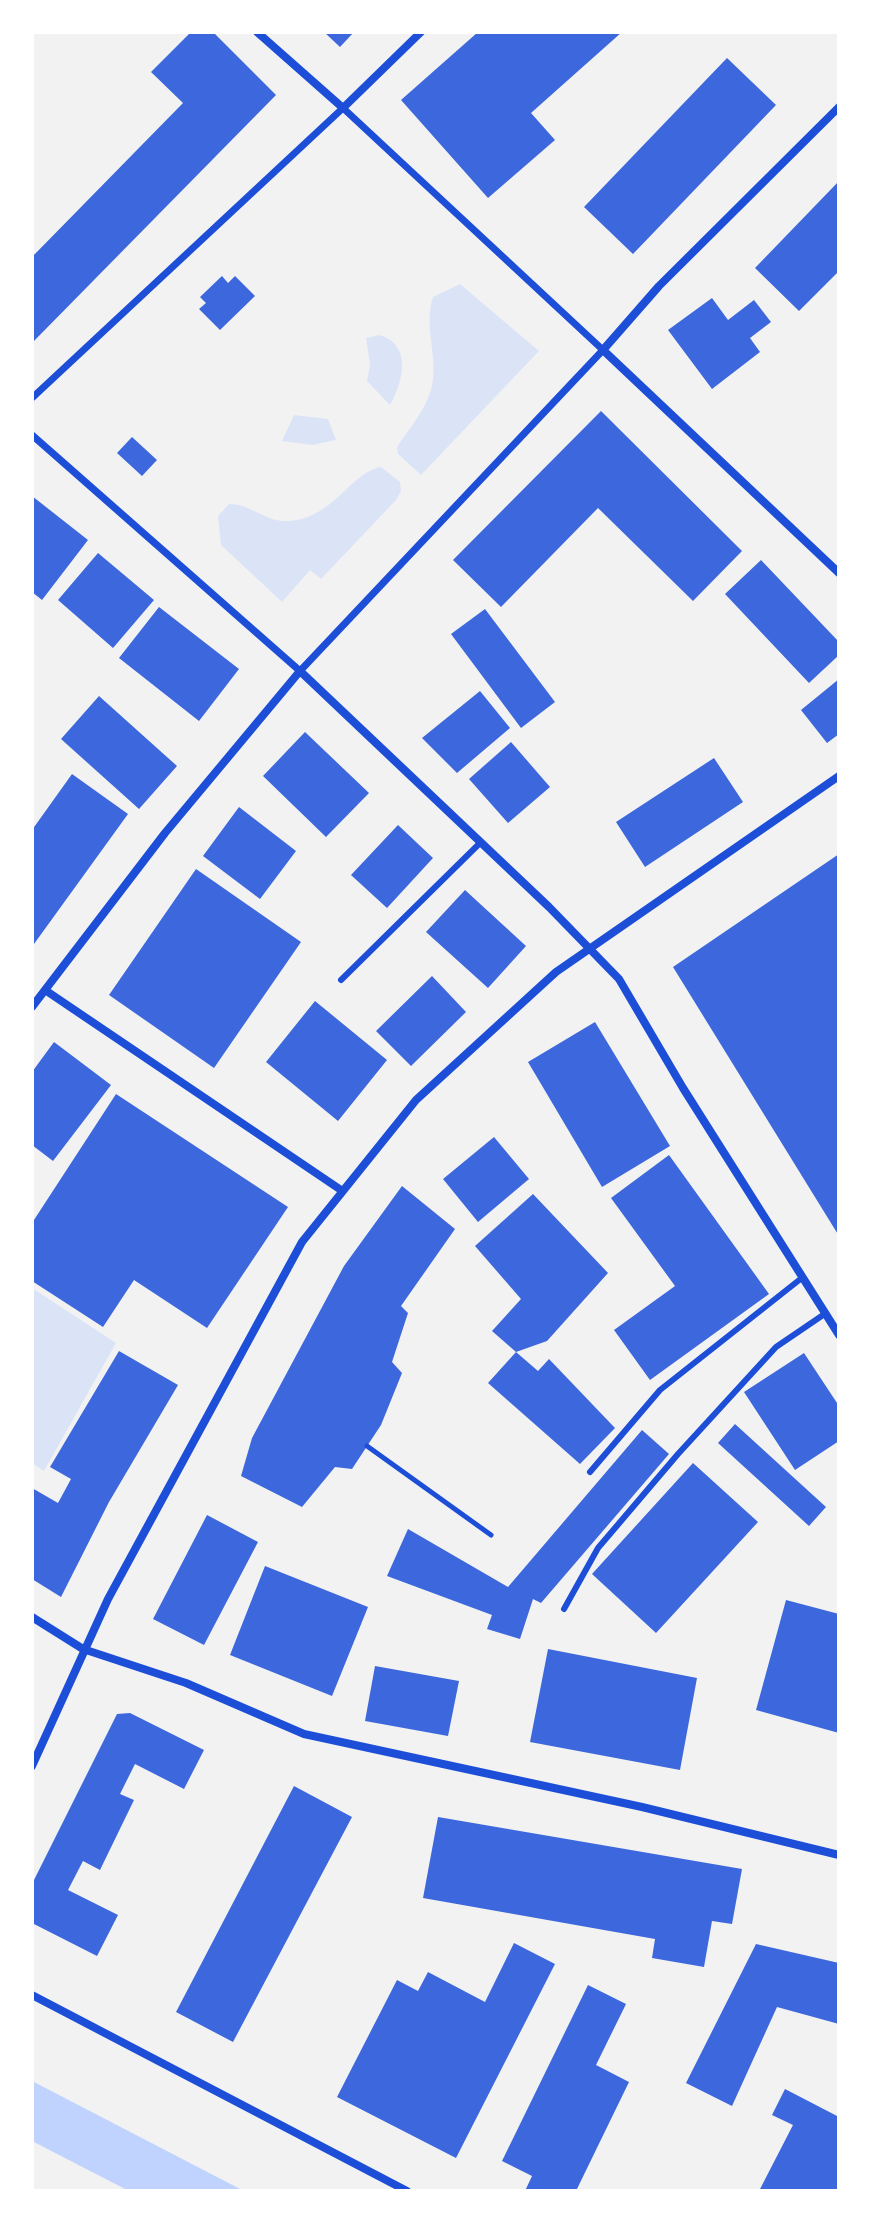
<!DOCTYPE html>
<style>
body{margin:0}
#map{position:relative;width:871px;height:2223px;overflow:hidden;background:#f2f2f2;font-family:"Source Serif 4",serif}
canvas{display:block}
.frame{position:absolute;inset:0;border:34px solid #fff;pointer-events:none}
</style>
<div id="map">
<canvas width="871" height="2223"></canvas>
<div class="frame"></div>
</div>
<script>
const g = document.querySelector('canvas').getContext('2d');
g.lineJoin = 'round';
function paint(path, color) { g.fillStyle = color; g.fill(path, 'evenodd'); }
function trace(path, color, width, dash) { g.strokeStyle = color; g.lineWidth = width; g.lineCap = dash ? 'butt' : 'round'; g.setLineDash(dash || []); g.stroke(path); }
paint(new Path2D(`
 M460 284 539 351 421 475 398 454 397 447C411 426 430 405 433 379 436 352 424 323 433 297Z
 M379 335C413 344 403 383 390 405L367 381 370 365 366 338Z
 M294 415 328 419 336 440 312 445 282 441Z
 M381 467 400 482 401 491 396 500 321 579 310 570 282 602 221 545 218 516 229 504C249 503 266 522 287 521 333 520 350 472 381 467Z
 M32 1288 116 1343 44 1471 32 1463Z`), '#dbe4f7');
paint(new Path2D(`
 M32 2081 244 2191H129L32 2141Z`), '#bfd3fe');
paint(new Path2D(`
 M191 32H213L276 95 32 343V257L183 103 151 72Z
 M324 32H354L340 47Z
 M478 32H622L531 113 555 140 488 198 401 100Z
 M727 58 776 105 633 254 584 207Z
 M839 181V271L799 311 755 268Z
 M222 276 228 283 235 276 255 296 220 330 199 309 206 303 200 297Z
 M712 298 728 320 754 300 771 322 750 338 760 352 712 389 668 330Z
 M601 411 742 551 693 601 598 508 501 607 453 560Z
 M132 437 157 460 142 476 117 453Z
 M32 496 88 540 42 600 32 592Z
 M98 553 154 600 113 648 58 600Z
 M761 560 839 642V655L809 683 725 594Z
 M159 607 239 669 199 721 119 658Z
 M485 609 555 702 521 728 451 634Z
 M839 679V734L827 743 801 710Z
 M480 691 510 728 457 773 422 738Z
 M99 696 177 766 139 809 61 739Z
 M305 732 369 793 326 837 263 776Z
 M511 742 550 787 508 823 469 779Z
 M714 758 743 802 645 867 616 822Z
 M72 774 128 814 34 944 32 830Z
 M239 807 296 851 260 899 203 856Z
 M398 825 433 858 387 908 351 875Z
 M839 854V1236L673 967Z
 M196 869 301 942 214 1068 109 995Z
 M465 890 526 946 488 988 426 932Z
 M432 976 466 1012 411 1066 376 1031Z
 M315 1001 387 1060 338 1121 266 1062Z
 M595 1022 670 1146 602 1187 528 1062Z
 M54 1042 111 1085 53 1161 32 1145V1072Z
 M116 1094 288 1207 207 1328 134 1280 103 1327 32 1281V1223Z
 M494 1137 529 1179 478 1222 443 1179Z
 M669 1155 769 1294 650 1380 614 1330 675 1286 611 1198Z
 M402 1186 455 1229 401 1306 408 1313 392 1362 402 1373 381 1425 352 1469 335 1467 302 1507 241 1476 252 1438 344 1266Z
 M533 1194 608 1273 547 1341 516 1352 492 1331 521 1299 475 1246Z
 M119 1351 178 1385 109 1502 61 1597 32 1579V1488L58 1503 71 1479 50 1467Z
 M516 1352 538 1371 549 1359 615 1428 580 1464 488 1383Z
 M804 1353 839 1406V1441L795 1470 744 1392Z
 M735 1424 826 1507 809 1526 718 1443Z
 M642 1430 669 1454 541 1603 533 1599 520 1639 487 1629 492 1615 387 1576 408 1529 508 1587Z
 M693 1463 758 1522 656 1633 592 1574Z
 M207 1515 258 1542 204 1645 153 1619Z
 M265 1566 368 1607 332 1696 230 1655Z
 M786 1600 839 1614V1733L756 1710Z
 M548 1649 697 1678 680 1770 530 1742Z
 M375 1666 459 1681 448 1736 365 1721Z
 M130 1713 204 1750 184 1789 135 1764 120 1794 134 1800 100 1870 83 1861 68 1890 118 1915 97 1956 32 1923V1884L117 1714Z
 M294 1786 352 1817 233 2042 176 2012Z
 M438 1817 742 1869 732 1924 712 1921 704 1967 652 1958 655 1939 423 1898Z
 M514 1943 555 1964 456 2158 337 2097 397 1980 418 1991 428 1972 485 2002Z
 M756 1944 839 1963V2024L777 2007 732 2106 686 2083Z
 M588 1985 626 2004 596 2065 629 2082 576 2191H525L532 2176 502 2161Z
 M785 2089 839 2117V2191H759L793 2125 772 2115Z`), '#3d67dc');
trace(new Path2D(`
 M367 1446 491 1535`), '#1d4ed8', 5);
trace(new Path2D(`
 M341 980 481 842
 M590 1472 660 1390 803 1277
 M564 1609 598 1548 678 1454 776 1347 826 1313`), '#1d4ed8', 6);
trace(new Path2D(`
 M32 398 343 108 603 350 300 671 32 435`), '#1d4ed8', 7);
trace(new Path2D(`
 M257 32 343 108 421 32
 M839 107 659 286 603 350 839 573
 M45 990 341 1190
 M32 1007 165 833 300 671 549 907 619 979 683 1088 839 1335
 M32 1617 83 1649 186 1683 304 1734 642 1807 839 1855
 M32 1766 108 1599 302 1242 416 1100 556 972 839 776
 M32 1995 407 2191`), '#1d4ed8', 8);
</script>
